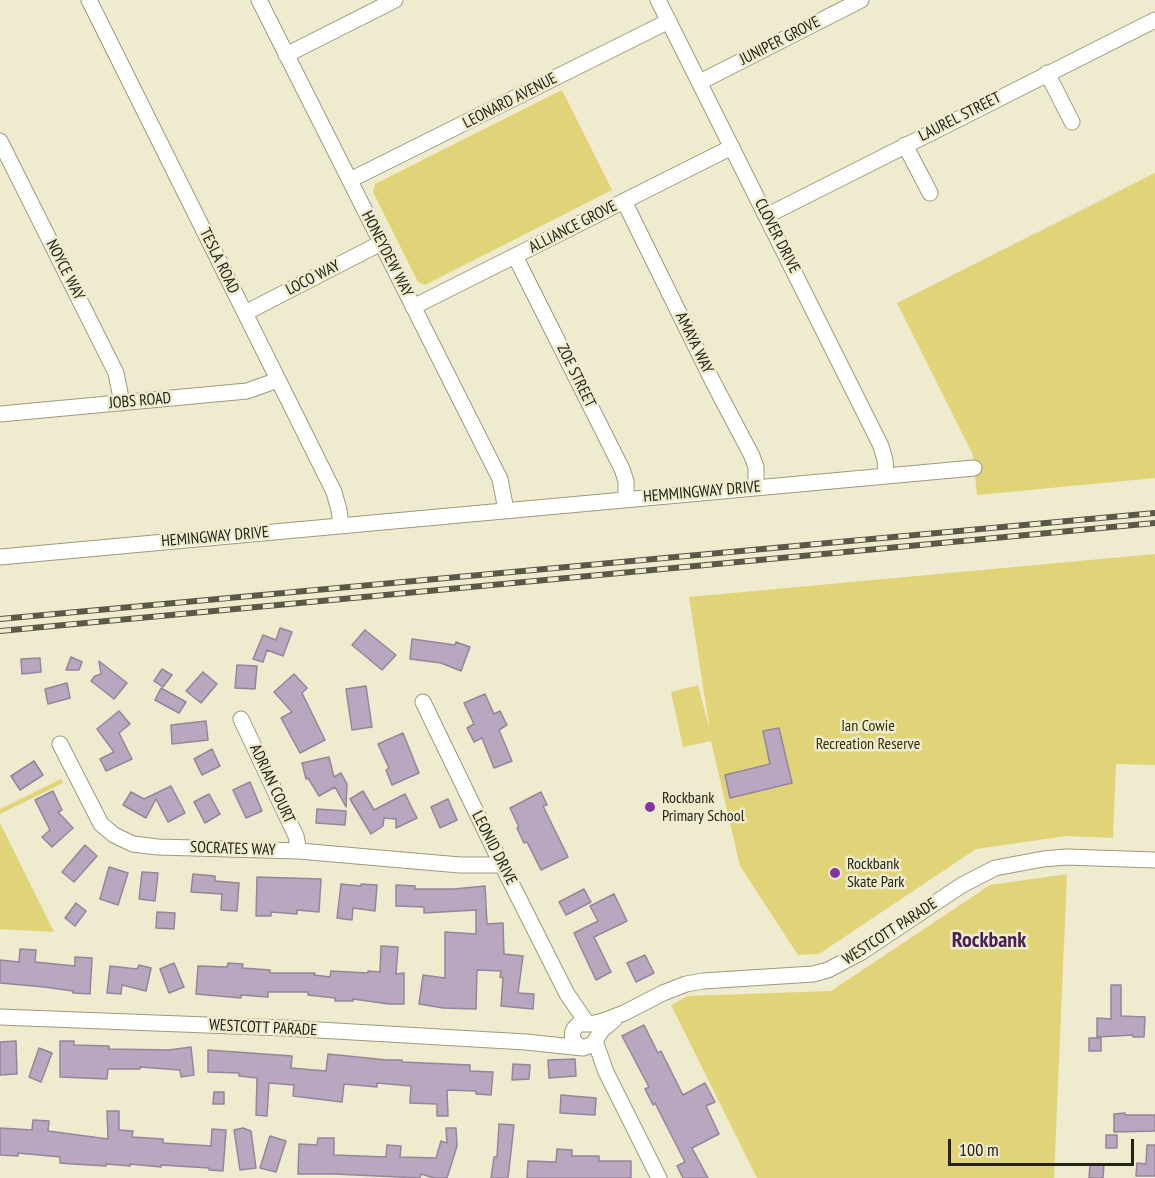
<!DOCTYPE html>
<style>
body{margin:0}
#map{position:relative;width:1155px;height:1178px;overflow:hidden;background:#efebce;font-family:"PT Sans Narrow",sans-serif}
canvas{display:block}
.scale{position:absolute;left:948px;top:1139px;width:186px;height:27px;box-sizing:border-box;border:3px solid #242218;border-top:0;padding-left:8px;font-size:18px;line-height:21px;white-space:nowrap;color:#242218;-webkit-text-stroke:4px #efebce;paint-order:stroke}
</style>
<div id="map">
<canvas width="1155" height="1178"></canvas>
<div class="scale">100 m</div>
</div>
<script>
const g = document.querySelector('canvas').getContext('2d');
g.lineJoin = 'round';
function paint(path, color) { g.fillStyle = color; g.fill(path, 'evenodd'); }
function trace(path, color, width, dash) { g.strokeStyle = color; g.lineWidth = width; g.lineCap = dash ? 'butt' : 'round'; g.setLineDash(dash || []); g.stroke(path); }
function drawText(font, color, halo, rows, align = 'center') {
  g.font = font + ' "PT Sans Narrow",sans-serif'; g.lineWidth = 5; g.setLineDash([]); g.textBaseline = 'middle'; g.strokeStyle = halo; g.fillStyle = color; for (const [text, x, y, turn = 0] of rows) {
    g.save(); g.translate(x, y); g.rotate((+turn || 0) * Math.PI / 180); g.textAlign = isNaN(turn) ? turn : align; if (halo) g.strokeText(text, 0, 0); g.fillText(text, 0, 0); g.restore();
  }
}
paint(new Path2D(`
 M562 90 612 190 425 285 418 282 373 192 375 184Z
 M1155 173V478L977 495 973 455 897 303Z
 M1155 554V765L1116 764 1113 838 1066 836 976 849 819 954 798 955 740 866 711 741 683 747 671 692 698 685 710 731 689 597Z
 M61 779 63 783 0 814V809Z
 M0 823 54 932 0 929Z
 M1067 874 1054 1178H757L671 1005 688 996 831 991 990 885Z`), '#e1d378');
const building = new Path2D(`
 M280 628 292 632 283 656 267 650 263 662 253 659 263 635 276 640Z
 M365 630 396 655 382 670 352 645Z
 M412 639 455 645 456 642 470 647 461 671 441 663 410 659Z
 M71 657 82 662 79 670H66Z
 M40 658 41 672 22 674 21 659Z
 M99 661 127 683 114 699 91 681 95 676 101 674Z
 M237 665 257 666 255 689 235 688Z
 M162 669 172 675 163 687 154 681Z
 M203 672 217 684 201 703 186 691Z
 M294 674 307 688 302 693 325 740 300 753 281 718 292 712 274 692Z
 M67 683 70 698 48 704 45 689Z
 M366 686 372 727 352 730 346 689Z
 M161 688 186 702 179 713 155 700Z
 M485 694 494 714 500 711 507 725 499 730 512 761 494 768 482 738 474 742 467 728 474 724 464 703Z
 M119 711 130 724 119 733 132 759 106 771 100 759 114 752 97 729Z
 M206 721 208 740 172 744 171 725Z
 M779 728 792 783 730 798 725 775 770 764 763 731Z
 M403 733 419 773 392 785 386 770 389 768 378 744Z
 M212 749 220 766 202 775 194 759Z
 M329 757 334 777 341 773 347 784 346 807 335 787 319 796 308 778 306 779 302 763Z
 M34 761 43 775 20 790 11 776Z
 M250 782 262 811 246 818 233 790Z
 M171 786 185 813 168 822 156 799 146 818 123 805 131 792 144 799Z
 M53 791 62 810 58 812 73 828 52 847 42 837 50 830 35 800Z
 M363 791 374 810 405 794 417 818 396 828V819L384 818 383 826 371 834 350 799Z
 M541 792 547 805 543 806 568 857 541 870 527 842 524 843 517 828 519 827 510 808Z
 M209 794 220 814 205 823 194 802Z
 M448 799 457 820 440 828 431 807Z
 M317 809 346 811 345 825 316 823Z
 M85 845 97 856 74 882 62 872Z
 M109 867 128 873 118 905 100 899Z
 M142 872 158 873 155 901 139 899Z
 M193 874 215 876V881L239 883 237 911 221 910 222 894 191 892Z
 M257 877 321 879 319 912 297 910V914L271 912V916H256Z
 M341 884 361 886V884L377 885 375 911 353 908 352 920 337 918Z
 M396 885 415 886V889H454L485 886 487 924 503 923 504 954 523 956 518 993 534 994 533 1009 501 1006 503 978 500 977 501 971 477 970 476 1009 443 1008 419 1004 423 975 445 978V932L476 934V910L424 913V907L396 906Z
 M584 889 591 902 566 915 559 902Z
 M614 894 627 921 594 937 611 972 596 980 574 933 598 921 590 906Z
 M76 903 86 911 75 926 65 918Z
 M157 912 175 913 174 929 156 928Z
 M381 946 398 947 396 974 404 973V1004H389L353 999V1001H335V998L308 995V992H268V997L241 995V998L196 994 198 966 227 967 228 963 243 964 242 968 270 970V973H315L314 975 330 977 331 971 368 973V971L380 972Z
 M20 949 36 950 35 962 75 966V957L92 958 90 994 73 993V991L44 987 0 983V960L19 962Z
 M645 955 654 973 636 982 627 963Z
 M174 963 184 987 169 993 160 969Z
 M139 965 151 968 146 991 122 985 121 994 107 993 110 966 137 969Z
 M1111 985H1121V1016L1145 1017 1144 1037H1133V1035L1097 1037V1018L1111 1019Z
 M644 1025 658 1053 661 1051 683 1095 705 1083 715 1102 706 1106 719 1134 692 1148 708 1178H683L677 1166 685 1162 655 1103 653 1105 645 1089 649 1087 622 1036Z
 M1089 1038H1101V1051H1089Z
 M16 1041 17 1074 0 1075V1042Z
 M60 1041H74V1045L109 1046V1049L169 1050 191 1047 194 1075 181 1077 180 1070 140 1067V1069H108L107 1079 60 1077Z
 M39 1048 52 1053 41 1082 29 1077Z
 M208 1050 292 1056 291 1068 326 1071 328 1054 387 1060H402V1062L470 1065V1071L493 1072 491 1095 476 1094V1091L447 1090 448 1116H437V1104L410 1103 411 1086 377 1083V1087L344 1084 342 1102 293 1096 294 1085 269 1083 267 1116 256 1115 257 1078 239 1076V1073L208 1072Z
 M575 1059 576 1076 549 1078 548 1060Z
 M513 1064 530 1065 529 1079 512 1080Z
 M214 1092H224V1104H213Z
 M561 1095 596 1098 595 1115 560 1113Z
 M107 1111H119V1130L133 1131 132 1137 163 1139V1143L211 1146 212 1129 226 1130 223 1171 209 1170V1168L161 1165V1167L130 1164V1166L106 1164V1166L72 1164 60 1163V1157L18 1153V1156L0 1155V1128L32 1130 33 1120 49 1121 48 1131 108 1139Z
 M1125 1113V1115H1155V1131L1114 1132V1114Z
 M499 1124 514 1125 508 1178H491L494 1157H497Z
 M243 1128 251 1131 256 1168 240 1170 234 1130Z
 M446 1128H456L457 1146 447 1178H434L421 1174 420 1178 334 1174H298L299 1144 317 1145 318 1138H334V1155L386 1157 387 1145 401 1146 400 1157 436 1158 441 1141 447 1143Z
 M1106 1135H1117V1148H1106Z
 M270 1136 286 1141 276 1172 260 1168Z
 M1147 1145H1155V1176H1136L1137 1163 1146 1164Z
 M557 1149 572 1150V1156H599V1161H631V1178H527L528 1161 556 1162Z
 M1090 1164H1104L1103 1178H1089Z`);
paint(building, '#b8a7bf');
trace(building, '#95859c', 1.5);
const street = new Path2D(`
 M89 0 334 492 339 510 341 526
 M259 0 500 479 506 510
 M658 0 881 446 885 460 886 476
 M286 55 395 0
 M1047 73 1072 122
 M700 82 861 0
 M0 141 116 373 122 403
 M905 145 930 193
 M350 180 669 21
 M624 201 712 380 752 456 756 467V488
 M766 216 1155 20
 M515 256 622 469 626 481V499
 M413 307 732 147
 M245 313 381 243
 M0 414 247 391 278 380
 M0 557 974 468
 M423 702 495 851 567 994 587 1023
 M241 719 296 836 299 851
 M60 744 101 824 114 835 133 844 158 847 299 851 460 865H502
 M0 1017 284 1028 526 1042 583 1048 593 1044 602 1030 614 1020
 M595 1041 606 1072 659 1178
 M581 1047C571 1042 569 1031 579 1024H590L603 1021 624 1013 663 993 686 984 703 981 813 974 828 970 860 953 962 885 995 868 1043 859 1066 857 1155 860`);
trace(street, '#9d997d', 17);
trace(street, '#fff', 15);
const rail = new Path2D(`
 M0 619 1155 513
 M0 631 1155 523`);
trace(rail, '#5b5849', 6);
trace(rail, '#efebce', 4, [11]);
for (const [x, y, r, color] of [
 [650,807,6,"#8734a3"],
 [835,873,6,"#8734a3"]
]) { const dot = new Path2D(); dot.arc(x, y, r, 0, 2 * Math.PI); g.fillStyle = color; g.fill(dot); trace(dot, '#efebce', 2); }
drawText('16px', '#242218', '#efebce', [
 ["JUNIPER GROVE",780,41,-27],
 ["LEONARD AVENUE",510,101,-27],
 ["LAUREL STREET",960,117,-27],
 ["ALLIANCE GROVE",573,227,-27],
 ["CLOVER DRIVE",777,236,63],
 ["HONEYDEW WAY",387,254,63],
 ["TESLA ROAD",219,261,64],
 ["NOYCE WAY",65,270,63],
 ["LOCO WAY",313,278,-27],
 ["AMAYA WAY",694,343,64],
 ["ZOE STREET",576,376,64],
 ["JOBS ROAD",140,401,-5],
 ["HEMMINGWAY DRIVE",702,492,-5],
 ["HEMINGWAY DRIVE",215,537,-5],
 ["ADRIAN COURT",272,784,65],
 ["LEONID DRIVE",494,848,63],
 ["SOCRATES WAY",233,849,2],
 ["WESTCOTT PARADE",890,932,-33],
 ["WESTCOTT PARADE",263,1028,3]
]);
drawText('16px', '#352f03', '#efebce', [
 ["Ian Cowie",868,726],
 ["Recreation Reserve",868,744]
]);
drawText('16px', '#242218', '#efebce', [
 ["Rockbank",662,798],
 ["Primary School",662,816],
 ["Rockbank",847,864],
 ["Skate Park",847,882]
], 'left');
drawText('bold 22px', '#472055', '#efebce', [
 ["Rockbank",989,941]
]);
</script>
